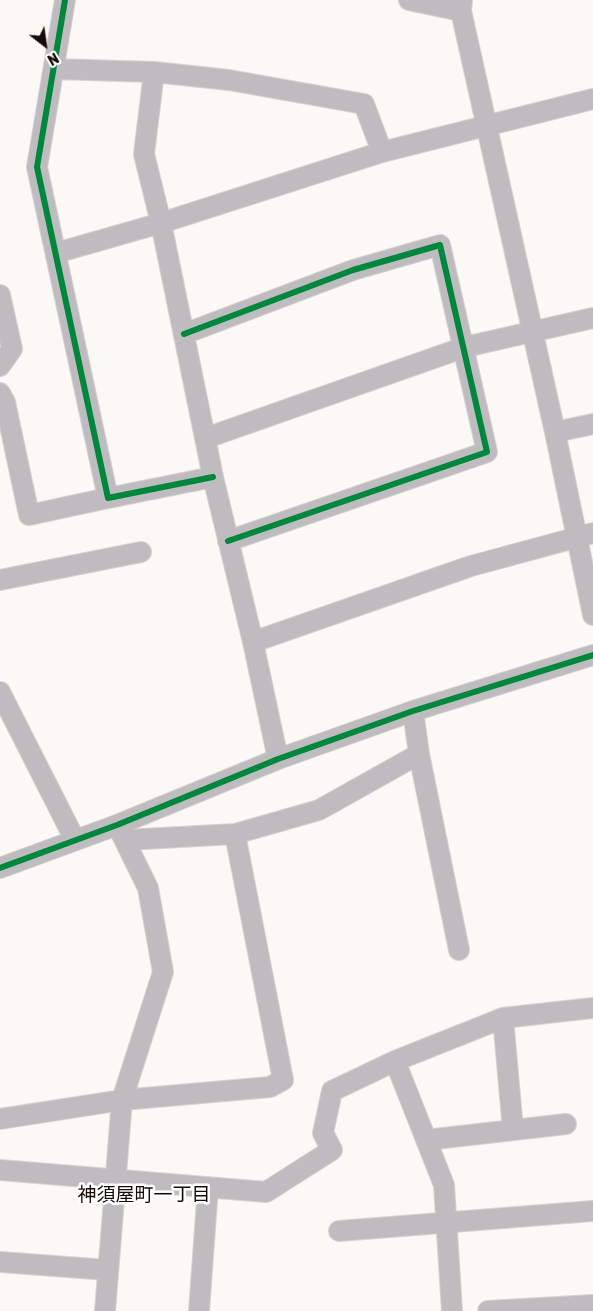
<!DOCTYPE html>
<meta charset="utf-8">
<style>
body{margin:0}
#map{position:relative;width:593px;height:1311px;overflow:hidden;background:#fbf8f6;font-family:Rubik,sans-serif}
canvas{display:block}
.north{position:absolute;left:20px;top:20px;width:50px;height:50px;-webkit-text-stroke:4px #fff;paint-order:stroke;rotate:150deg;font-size:14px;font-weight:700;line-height:20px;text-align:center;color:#160b05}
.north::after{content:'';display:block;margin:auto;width:18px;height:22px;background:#160b05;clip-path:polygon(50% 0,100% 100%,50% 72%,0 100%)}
</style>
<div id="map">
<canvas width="593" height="1311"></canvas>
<div class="north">N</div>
</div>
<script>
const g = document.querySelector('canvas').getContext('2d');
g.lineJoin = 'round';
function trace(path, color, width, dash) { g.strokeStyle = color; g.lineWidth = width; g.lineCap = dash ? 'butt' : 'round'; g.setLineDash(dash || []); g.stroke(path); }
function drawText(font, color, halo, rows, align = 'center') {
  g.font = font + ' Rubik,"Noto Sans JP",sans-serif'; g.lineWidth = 5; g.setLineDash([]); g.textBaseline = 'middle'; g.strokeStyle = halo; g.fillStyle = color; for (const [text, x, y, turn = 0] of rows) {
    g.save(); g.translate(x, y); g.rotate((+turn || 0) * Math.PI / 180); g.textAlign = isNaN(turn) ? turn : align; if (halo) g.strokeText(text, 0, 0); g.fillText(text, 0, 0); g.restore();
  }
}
const minor = new Path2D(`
 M65 0 37 167 108 498 213 477
 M409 0 461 11
 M462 0 461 11 555 432 593 615
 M54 69 154 72 229 80 364 104 382 152
 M154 72 144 154 161 223 213 477 253 642 278 759
 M56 253 161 223 382 152 593 99
 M0 295 12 349 0 366
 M184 334 353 270 440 245 487 452 228 541
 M0 393 5 402 29 515 108 498
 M555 432 593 424
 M206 438 465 347 593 318
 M0 580 141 552
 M253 642 471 566 593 533
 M0 692 75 840
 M419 754 459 950
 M125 840 235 834 319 810 419 754 413 711
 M0 868 117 825 278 759 413 711 593 655
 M503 1018 513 1130
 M0 1119 122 1100 270 1087 283 1080 235 834
 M426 1140 566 1124
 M0 1170 266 1192 332 1150 323 1133 332 1091 395 1061
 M339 1231 593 1211
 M0 1262 108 1270
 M105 1311 122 1100 163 972 148 888 117 825
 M199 1311 208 1187
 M452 1311 444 1185 395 1061 503 1018 593 1008
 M488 1311 593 1305`);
trace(minor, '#d6d2d0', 22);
trace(minor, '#bfbcbf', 20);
trace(new Path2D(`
 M65 0 37 167 108 498 213 477
 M184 334 353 270 440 245 487 452 228 541
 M0 868 117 825 278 759 413 711 593 655`), '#00873e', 6);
drawText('19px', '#160b05', '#fff', [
 ["神須屋町一丁目",144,1196]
]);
</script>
